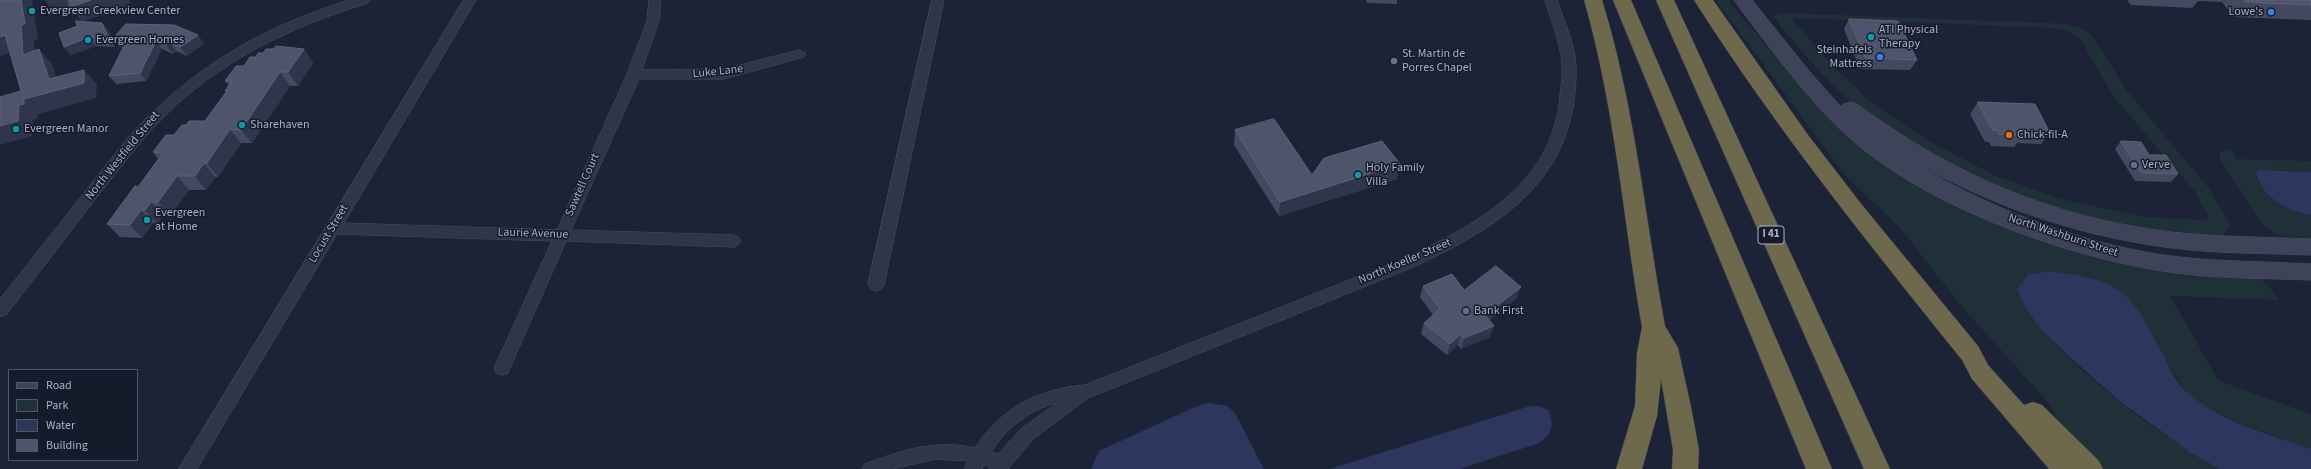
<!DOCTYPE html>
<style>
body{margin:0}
#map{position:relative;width:2311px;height:469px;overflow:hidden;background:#1d2337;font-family:"Source Sans 3",sans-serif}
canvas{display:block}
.legend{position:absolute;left:8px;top:369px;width:130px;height:92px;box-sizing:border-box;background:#161b2b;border:1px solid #515669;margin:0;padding:5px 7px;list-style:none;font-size:12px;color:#aaafc5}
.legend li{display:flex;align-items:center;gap:8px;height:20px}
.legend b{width:20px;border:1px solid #515669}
</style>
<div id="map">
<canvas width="2311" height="469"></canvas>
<ul class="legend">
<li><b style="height:5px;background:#3e435a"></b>Road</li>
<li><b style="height:11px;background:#1f3038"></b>Park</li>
<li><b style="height:11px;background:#2d375d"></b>Water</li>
<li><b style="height:11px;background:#4e546b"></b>Building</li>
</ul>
</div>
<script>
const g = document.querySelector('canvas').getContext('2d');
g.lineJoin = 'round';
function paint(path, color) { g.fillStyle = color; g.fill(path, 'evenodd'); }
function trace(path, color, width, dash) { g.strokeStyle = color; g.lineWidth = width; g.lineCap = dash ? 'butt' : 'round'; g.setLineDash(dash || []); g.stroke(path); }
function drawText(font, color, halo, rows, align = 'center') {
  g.font = font + ' "Source Sans 3",sans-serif'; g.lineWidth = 3; g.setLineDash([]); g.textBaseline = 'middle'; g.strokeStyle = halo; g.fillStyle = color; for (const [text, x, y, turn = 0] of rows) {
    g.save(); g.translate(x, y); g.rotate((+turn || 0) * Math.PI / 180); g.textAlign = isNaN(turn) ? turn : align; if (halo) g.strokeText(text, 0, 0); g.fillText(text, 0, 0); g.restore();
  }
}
paint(new Path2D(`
 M1716 0H1728L1811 100 1840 127 2026 233 2257 276 2270 287 2279 300 2170 296 2219 381 2311 414V449L2243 425 2205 407 2186 392 2121 292 2092 278 2050 271 2024 305C2067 367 2154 432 2220 469H2101L2067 436 2047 401 1963 308 1902 230 1843 173Z
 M1783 13 2048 23C2065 24 2081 24 2093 37L2127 91 2208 187 2230 225 2223 235C2090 230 1961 186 1855 105 1824 80 1798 47 1773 16ZM1798 18 2055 28 2070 32 2080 39 2114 97 2195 192 2208 215 2206 220 2145 217 2060 199 1994 175 1929 141 1873 104 1834 67 1792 19Z
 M2231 149 2237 159 2311 161V172L2270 170 2256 172C2259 196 2288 212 2311 215V238C2293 237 2277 239 2263 225L2220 160V152Z`), '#1f3038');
paint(new Path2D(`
 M2259 170 2311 172V215C2288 212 2259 196 2256 171Z
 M2050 271C2073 275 2102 277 2121 292 2140 307 2151 333 2162 353 2169 366 2176 384 2188 393 2222 423 2270 434 2311 449V469H2220L2191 453 2117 399 2071 358 2039 327 2024 305 2017 289 2028 275Z
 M1208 403 1228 406 1235 413 1264 469H1091L1099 451 1197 406Z
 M1530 406H1539L1548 410C1555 425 1552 434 1539 443L1460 469H1330Z`), '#2d375d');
const street = new Path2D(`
 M350 0H370L368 3C303 23 242 50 189 94 154 122 128 158 100 193 69 234 37 275 6 315L0 317V299L130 135C193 67 262 27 350 0Z
 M464 0H476L344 223 557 230 627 74 647 21 649 0H661L659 21 642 70 724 69 799 50 806 54 804 57 724 79H639L571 230 733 235 738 237 741 241 738 245 733 247 566 241 510 368 508 373 502 375 496 373 494 368 552 241 337 234 197 469H179Z
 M932 0H944L884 285 881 289 876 291 871 289 868 285Z
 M1545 0H1557C1564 21 1575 44 1576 67 1578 179 1502 226 1411 268L1088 398 1033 439 1008 469H989L990 467 984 465 982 469H964L968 461 936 459 892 469H862L865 464C902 450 936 439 975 448 1001 408 1038 389 1085 385L1400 260C1474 226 1553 186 1560 95 1561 85 1563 74 1562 64 1560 42 1551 21 1545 0ZM1058 402 1021 429 998 454 991 452C1006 428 1030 410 1058 402Z`);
const secondary = new Path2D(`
 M1734 0H1752L1810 72 1841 107 1843 104 1850 102 1857 104C1953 175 2053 218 2172 232 2218 237 2265 237 2311 239V255C2265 253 2218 254 2172 248 2069 235 1973 200 1886 145 1967 199 2060 238 2157 254 2207 262 2260 261 2311 264V280C2260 278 2207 279 2156 270 2061 254 1940 210 1864 150 1826 120 1796 82 1766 43 1756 29 1744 15 1734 0Z`);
const highway = new Path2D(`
 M1584 0H1602C1635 107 1645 217 1665 326L1678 348 1691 407 1699 450 1698 469H1672L1673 450 1661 379 1657 416 1642 469H1616L1635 406 1637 353 1642 327C1623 218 1615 107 1584 0Z
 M1613 0H1631L1832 469H1806Z
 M1656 0H1674L1890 469H1864Z
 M1694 0H1713L1808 135 1862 205 1978 346 1988 365 2024 405 2033 402 2042 405 2099 461 2103 469H2049L1972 379 1962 360C1868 243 1774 126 1694 0Z`);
trace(street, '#4b5062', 1);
trace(secondary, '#4b5062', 1);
trace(highway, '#383d4e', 1);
paint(street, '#303547');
paint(secondary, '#3e435a');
paint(highway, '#6e684d');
paint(new Path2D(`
 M45 0H129L130 3 126 4 127 7 82 21 109 31 115 47 96 46 71 55 64 47 77 26 82 21 72 9 56 14Z
 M1366 0H1397V4L1367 3Z
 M2127 0H2311V20L2234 17 2222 2 2198 1 2192 8 2131 5Z
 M1849 19 1917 60 1910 70 1860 69 1844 29Z
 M113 39 204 43 187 56 176 51 173 54 162 49 146 81 116 84 109 76 124 48 119 47Z
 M304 49 313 63 298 86H290L252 143H241L218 177H215L206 190H189L170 216 163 215 157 224 153 223 142 238 120 237 107 224 138 187 158 159 153 152 186 125 205 121 226 92 225 91 229 85 225 81 256 57 263 53Z
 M1978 102 2050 133 2041 144 2017 143 2014 147 1991 146 1989 142H1985L1970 114Z
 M1235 130 1312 175 1397 179 1279 216 1234 145Z
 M2121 141 2149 155 2178 174 2171 182 2135 181 2115 149Z
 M1423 286 1464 290 1517 298 1489 320 1490 337 1461 349 1458 345 1447 355 1421 334 1424 323 1433 315 1420 297Z`), '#434961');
paint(new Path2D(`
 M21 0H32L38 39 34 40 36 69 23 55 21 25Z
 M45 0H129L130 3 126 4 127 7 82 21 72 9 56 14Z
 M102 23 109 31 115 47 109 39Z
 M5 35 18 50 0 56V37Z
 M198 35 204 43 187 56 180 47Z
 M89 37 96 46 71 55 64 47Z
 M156 41 162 49 146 81 140 73Z
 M170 43 176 51 173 54 166 45Z
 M39 49 52 64 60 89 84 70 97 84 96 98 38 114V118L33 120 32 136 0 145V126L24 99 49 79Z
 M304 49 313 63 298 86 288 72Z
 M280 72 290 86 252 143 241 130Z
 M230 129 241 143 218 177 207 163Z
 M204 163 215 177 206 190 195 176Z
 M1400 164 1397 179 1279 216 1280 202Z
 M177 176 189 190 170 216 158 202Z
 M151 202 163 215 157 224 145 210Z
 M141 210 153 223 142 238 130 225Z
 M1521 287 1517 298 1482 327 1485 315Z
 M1494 326 1490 337 1461 349 1464 338Z
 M1461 334 1458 345 1447 355 1450 344Z`), '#2f354b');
const building = new Path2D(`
 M0 0H21L25 24 21 25 23 55 39 49 49 79 84 70V83L24 99V104L19 105 18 121 0 126V97L21 91 5 35 0 37Z
 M69 0H91L70 7Z
 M2244 0H2311V5L2246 2Z
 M1849 19 1898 21 1917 60 1866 58Z
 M76 21 102 23 109 39 89 37 64 47 59 33 77 26Z
 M126 24 174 25 198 35 180 47 170 43 166 45 156 41 140 73 109 76 127 40 113 39Z
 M276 46 304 49 288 72H280L241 130 230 129 207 163H204L195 176H177L158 202H151L145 210H141L130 225 107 224 135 186 138 187 163 153 153 152 166 135H174L182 125H186L189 121H205L227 91H225L232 81H225L236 66H244L250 57H256L258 53H263L266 49H274Z
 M1978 102 2035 104 2050 133 2021 132 2023 136 1999 134 1997 130H1993Z
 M1274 119 1312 175 1324 158 1382 141 1400 164 1280 202 1235 130Z
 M2121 141 2141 142 2149 155H2166L2178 174 2142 173Z
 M1496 266 1521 287 1485 315 1494 326 1464 338 1461 334 1450 344 1424 323 1440 309 1423 286 1452 274 1464 290Z`);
paint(building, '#4e546b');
trace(building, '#5c6279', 1);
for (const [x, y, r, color] of [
 [32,11,4,"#0f9aa8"],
 [2271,12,4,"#3f7fe0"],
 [1871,37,4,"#0f9aa8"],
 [88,40,4,"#0f9aa8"],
 [1880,57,4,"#3f7fe0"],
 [1394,61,4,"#6b7280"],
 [242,125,4,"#0f9aa8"],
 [16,129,4,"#0f9aa8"],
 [2009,135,4,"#e8710a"],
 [2134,165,4,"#5c6f8a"],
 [1358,175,4,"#0f9aa8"],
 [147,220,4,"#0f9aa8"],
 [1466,311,4,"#5c6f8a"]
]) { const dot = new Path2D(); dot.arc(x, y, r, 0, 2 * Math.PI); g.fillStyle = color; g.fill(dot); trace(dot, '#161b2b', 1.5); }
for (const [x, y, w] of [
 [1771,235,26]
]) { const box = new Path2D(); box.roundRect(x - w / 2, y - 9, w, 18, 3); g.fillStyle = '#161b2b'; g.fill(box); trace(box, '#aaafc5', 1); }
drawText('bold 11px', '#aaafc5', null, [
 ["I 41",1771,235]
]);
drawText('12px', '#aaafc5', '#161b2b', [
 ["Evergreen Creekview Center",40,11],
 ["Lowe's",2263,12,"right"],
 ["ATI Physical",1879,30],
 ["Therapy",1879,44],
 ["Evergreen Homes",96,40],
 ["Steinhafels",1872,50,"right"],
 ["Mattress",1872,64,"right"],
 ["St. Martin de",1402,54],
 ["Porres Chapel",1402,68],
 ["Sharehaven",250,125],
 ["Evergreen Manor",24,129],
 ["Chick-fil-A",2017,135],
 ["Verve",2142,165],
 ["Holy Family",1366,168],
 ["Villa",1366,182],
 ["Evergreen",155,213],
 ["at Home",155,227],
 ["Bank First",1474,311]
], 'left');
drawText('12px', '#aaafc5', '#161b2b', [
 ["Luke Lane",718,72,-6],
 ["North Westfield Street",123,156,-51],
 ["Sawtell Court",583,185,-66],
 ["Locust Street",329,234,-59],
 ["Laurie Avenue",533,234,2],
 ["North Washburn Street",2063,236,18],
 ["North Koeller Street",1405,262,-23]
]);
</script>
